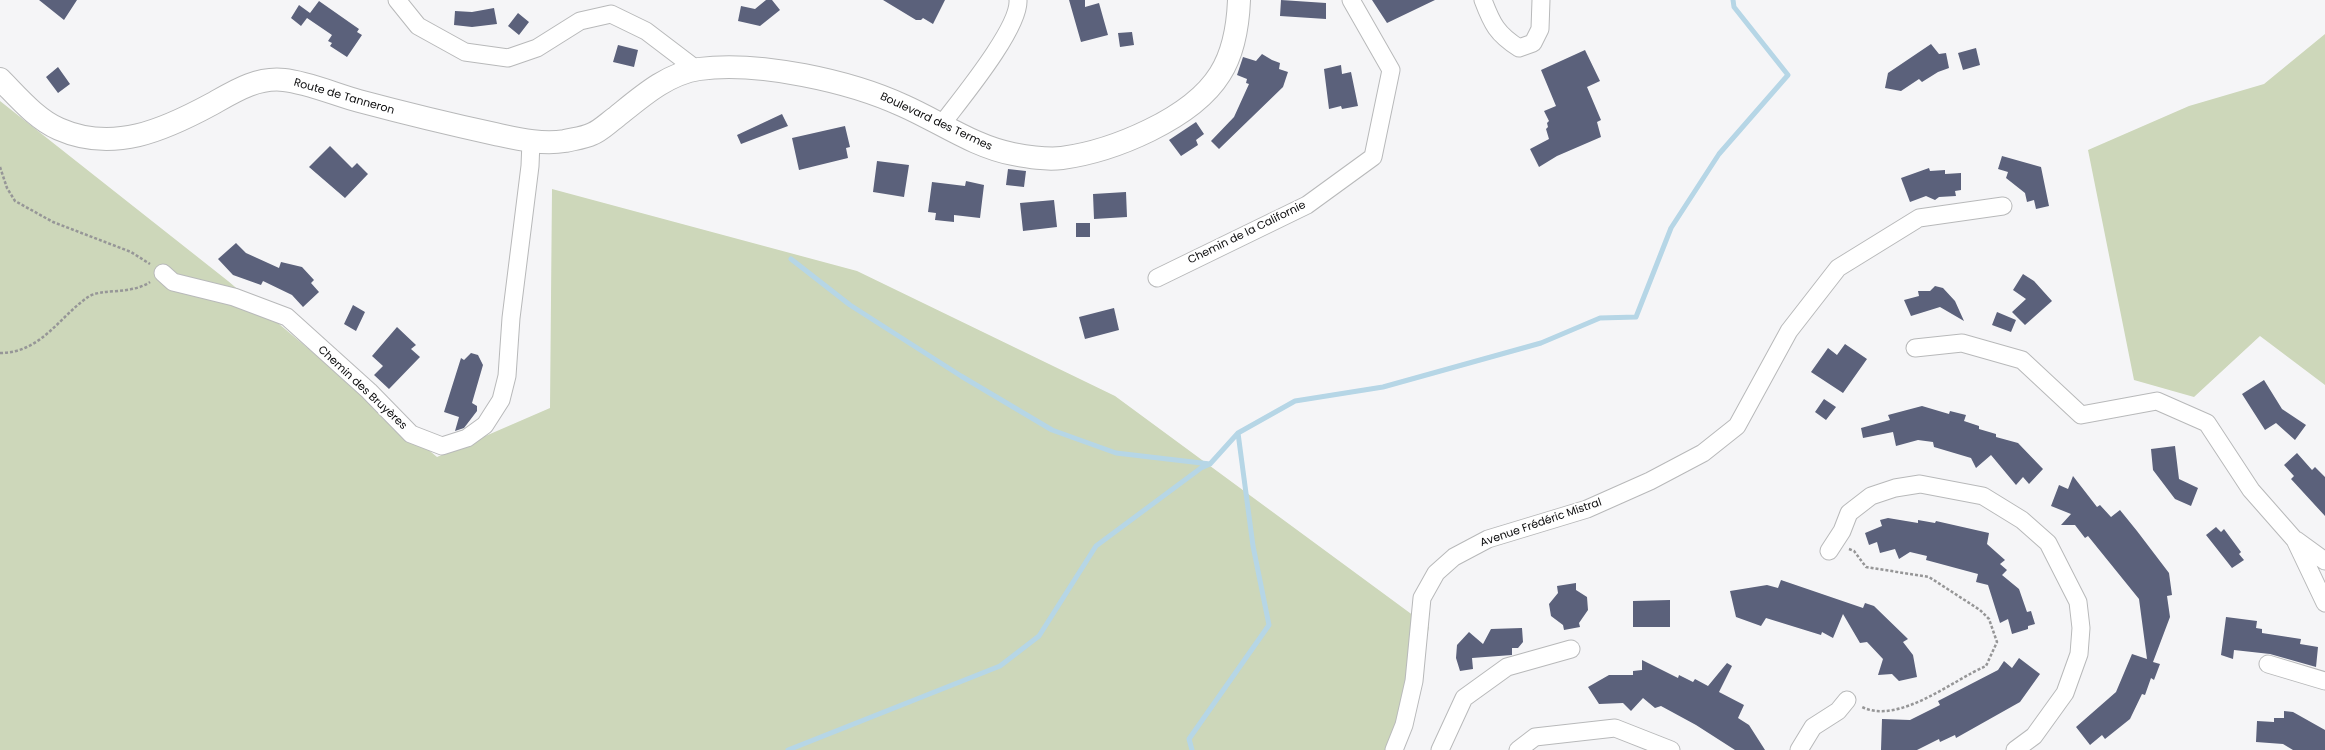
<!DOCTYPE html>
<meta charset="utf-8">
<style>
body{margin:0}
canvas{display:block;background:#f5f5f7}
</style>
<canvas width="2325" height="750"></canvas>
<script>
const g = document.querySelector('canvas').getContext('2d');
g.lineJoin = 'round';
function paint(path, color) { g.fillStyle = color; g.fill(path, 'evenodd'); }
function trace(path, color, width, dash) { g.strokeStyle = color; g.lineWidth = width; g.lineCap = dash ? 'butt' : 'round'; g.setLineDash(dash || []); g.stroke(path); }
function drawText(font, color, halo, rows, align = 'center') {
  g.font = font + ' Poppins,sans-serif'; g.lineWidth = 4; g.setLineDash([]); g.textBaseline = 'middle'; g.strokeStyle = halo; g.fillStyle = color; for (const [text, x, y, turn = 0] of rows) {
    g.save(); g.translate(x, y); g.rotate((+turn || 0) * Math.PI / 180); g.textAlign = isNaN(turn) ? turn : align; if (halo) g.strokeText(text, 0, 0); g.fillText(text, 0, 0); g.restore();
  }
}
paint(new Path2D(`
 M2325 34V385L2260 336 2194 397 2134 380 2088 150 2189 106 2264 84Z
 M0 101 228 281 437 457 550 408 552 189 857 271 1115 396 1429 627 1403 750H0Z`), '#cdd7ba');
trace(new Path2D(`
 M791 259 850 305 961 376 1052 430 1116 453 1210 464
 M788 750 1000 666 1039 636 1096 546 1201 468 1210 464 1238 433 1295 401 1383 387 1541 343 1600 318 1636 317 1671 228 1719 154 1788 75 1734 7 1733 0
 M1192 750 1189 739 1269 625 1253 546 1238 433`), '#b6d6e6', 5);
paint(new Path2D(`
 M39 0H77L64 20Z
 M766 0H772L780 10 760 26 738 21 741 6 755 9Z
 M883 0H945L933 24 923 18 921 20H916Z
 M1069 0H1085V7L1099 3 1108 35 1081 42Z
 M1281 0 1326 3V19L1280 16Z
 M1372 0H1435L1387 23Z
 M319 1 359 29 357 32 362 35 347 57 330 46 332 43 328 41 332 35 307 18 301 26 291 18 299 5 310 13Z
 M494 8 497 24 472 27 454 25 455 11 472 12Z
 M518 13 529 22 519 35 508 26Z
 M1132 32 1134 45 1120 47 1118 33Z
 M1931 44 1939 54 1946 53 1949 68 1938 72 1922 82 1919 79 1901 91 1885 88 1888 73Z
 M618 45 638 50 634 67 613 62Z
 M1976 48 1980 65 1963 70 1958 53Z
 M1585 50 1600 81 1587 87 1601 120 1597 122 1601 137 1557 156 1539 167 1530 149 1549 139 1546 129 1548 127 1547 123 1549 121 1544 111 1556 106 1541 70Z
 M1262 54 1272 60 1280 63 1279 69 1288 72 1283 87 1219 149 1211 141 1234 117 1249 84 1246 83 1247 79 1237 75 1243 57 1256 61Z
 M1341 65 1342 74 1351 72 1358 106 1342 109 1341 106 1329 109 1324 69Z
 M58 67 70 84 58 93 46 77Z
 M782 114 788 126 741 144 737 135Z
 M1196 122 1204 134 1196 140 1198 145 1181 156 1169 140Z
 M845 126 850 147 846 148 848 158 799 170 792 138Z
 M330 146 352 168 357 163 368 174 345 198 309 167Z
 M2002 156 2041 167 2049 206 2036 209 2034 200 2027 202 2025 193 2006 178 2008 172 1998 169Z
 M877 161 909 165 904 197 873 192Z
 M1929 168 1930 171 1945 170V174L1961 173V190L1955 191 1956 196 1939 197 1935 200 1926 196 1910 202 1901 178Z
 M1008 169 1026 171 1024 187 1006 185Z
 M966 181 984 185 980 218 954 215V222L935 220 936 213 928 212 932 182 965 186Z
 M1126 192 1127 217 1094 219 1093 194Z
 M1054 200 1057 227 1023 231 1020 203Z
 M1076 223H1090V237H1076Z
 M236 243 246 253 279 268 281 262 302 267 314 280 311 283 319 292 303 307 292 295 263 281 261 285 233 275 218 259Z
 M2023 274 2034 281 2052 301 2025 325 2012 312 2026 299 2013 290Z
 M1935 286 1943 288 1955 301 1964 321 1940 307 1911 316 1904 300 1919 296 1918 291H1930Z
 M353 305 365 312 356 331 344 324Z
 M1114 308 1119 330 1085 339 1079 317Z
 M1997 312 2016 320 2011 332 1992 325Z
 M397 327 416 345 411 349 420 357 389 389 374 375 383 366 372 356Z
 M1845 344 1867 359 1843 393 1811 372 1828 348 1837 355Z
 M471 353 478 355 483 365 472 403 477 406V411L464 428 455 431 459 417 444 412 461 358 464 360Z
 M2264 380 2282 409 2306 425 2295 440 2276 423 2265 430 2242 394Z
 M1824 399 1836 407 1826 420 1815 412Z
 M1922 406 1949 414 1950 411 1966 415 1964 421 1979 426V429L1996 434V437L2018 443 2043 469 2029 484 2023 477 2016 485 1991 455 1976 468 1971 458 1934 447 1933 442 1918 440 1896 446 1893 432 1863 438 1861 428 1890 420 1888 415Z
 M2175 446 2179 479 2198 488 2191 506 2175 499 2153 470 2151 449Z
 M2297 453 2312 470 2315 467 2325 477V516L2291 479 2294 476 2284 465Z
 M2073 476 2097 507 2100 505 2111 517 2120 510 2137 531 2169 573 2172 595 2167 596 2170 617 2153 662 2160 664 2154 680 2151 678 2145 695 2142 694 2130 719 2105 739 2102 735 2090 745 2076 727 2116 692 2132 654 2147 659 2139 599 2088 536 2085 538 2075 525H2061L2071 514 2051 506 2059 485 2068 489Z
 M1888 518 1918 523V520L1935 523 1936 521 1989 533 1987 544 2005 560 2000 564 2007 570 2002 575 2019 589 2027 612 2031 611 2035 624 2028 626V629L2012 634 2008 619 2000 623 1988 585 1976 582 1978 574 1926 560 1927 556 1910 552 1899 559 1895 549 1880 553 1877 542 1869 545 1865 533 1882 526 1880 520Z
 M2216 527 2221 532 2224 529 2241 552 2239 554 2244 560 2232 568 2206 535Z
 M1781 580 1863 608 1865 603 1874 606 1908 639 1903 642 1913 655 1917 677 1899 681 1892 674 1878 675 1883 659 1867 642 1860 643 1843 614 1833 638 1822 632 1821 635 1766 618 1761 626 1736 617 1730 591 1767 585 1778 588Z
 M1576 583V590L1587 597 1588 610 1579 623 1580 627 1564 630 1563 625 1551 616 1549 604 1558 593 1557 586Z
 M1670 600V627H1633V601Z
 M2226 617 2257 621 2256 628 2262 629V633L2301 639 2300 644 2318 647 2316 667 2270 654 2234 650 2233 659 2221 655Z
 M1522 628 1523 642 1518 648H1512V655L1472 658 1473 669 1460 671 1456 658 1457 645 1469 632 1483 644 1491 629Z
 M2019 658 2040 674 2020 702 1956 738 1955 735 1940 742 1939 739 1917 750H1881L1882 719 1910 720 1940 705 1938 701 1998 670 2004 661 2012 668Z
 M1642 660 1678 678 1679 675 1693 682 1695 679 1708 686 1727 663 1732 666 1719 692 1744 705 1738 718 1749 725 1765 750H1735L1696 725 1661 706 1655 708 1643 698 1631 711 1623 703 1599 704 1588 687 1609 675H1633V671L1642 670Z
 M2284 711 2293 712 2325 730V750H2293L2283 744 2256 742 2257 721 2274 722V718H2284Z`), '#5b617b');
const street = new Path2D(`
 M397 0 418 26 465 52 508 58 537 48 580 21 611 14 646 31 696 69
 M1483 0C1492 24 1497 34 1519 48L1533 43 1540 29 1541 0
 M942 124C960 100 1020 28 1018 0
 M163 273 173 282 234 297 287 317 369 391 411 434 442 446 467 438 485 425 501 400 507 376 511 318 530 166 531 141
 M1157 278 1307 205 1373 157 1391 70 1351 0
 M1915 348 1962 343 2022 360 2081 415 2157 401 2207 423 2251 490 2295 540 2325 603
 M2296 540 2325 561
 M1829 551 1842 531 1849 513 1871 496 1895 488 1920 484 1983 496 2022 520 2048 543 2078 602 2081 628 2079 654 2065 693 2034 736 2015 750
 M2268 664 2325 681
 M1394 750 1404 725 1414 681 1422 598 1436 573 1454 557 1488 539 1587 509 1650 481 1703 453 1737 426 1789 331 1838 268 1919 218 2003 206
 M1440 750 1464 698 1507 667 1571 649
 M1518 750 1535 737 1615 728 1671 750
 M1799 750 1813 727 1838 711 1847 700`);
const secondary = new Path2D(`
 M0 79C18 97 36 119 59 129 113 153 164 130 212 104 235 91 257 77 284 80 306 82 337 95 359 101 404 113 449 124 495 134 518 139 542 145 565 141 573 139 584 138 592 134 600 131 608 123 615 118 640 98 666 74 699 69 759 61 850 81 904 106 940 122 975 147 1013 154 1029 157 1046 160 1062 158 1113 151 1192 119 1220 74 1234 52 1238 25 1239 0`);
trace(street, '#b8b9ba', 19);
trace(secondary, '#b8b9ba', 24);
trace(new Path2D(`
 M0 167 7 188 15 201 53 222 131 252 150 264
 M0 353C41 353 59 317 88 297 101 288 131 295 150 282
 M1849 549 1854 551 1866 567 1929 577 1980 610 1989 619 1997 642 1986 666C1953 680 1899 725 1862 707`), '#969697', 2.5, [3, 2]);
trace(street, '#fff', 17);
trace(secondary, '#fff', 22);
drawText('11px', '#0b0b0c', '#fff', [
 ["Route de Tanneron",344,97,16],
 ["Boulevard des Termes",936,122,25],
 ["Chemin de la Californie",1247,233,-26],
 ["Chemin des Bruyères",362,388,43],
 ["Avenue Frédéric Mistral",1541,523,-19]
]);
</script>
